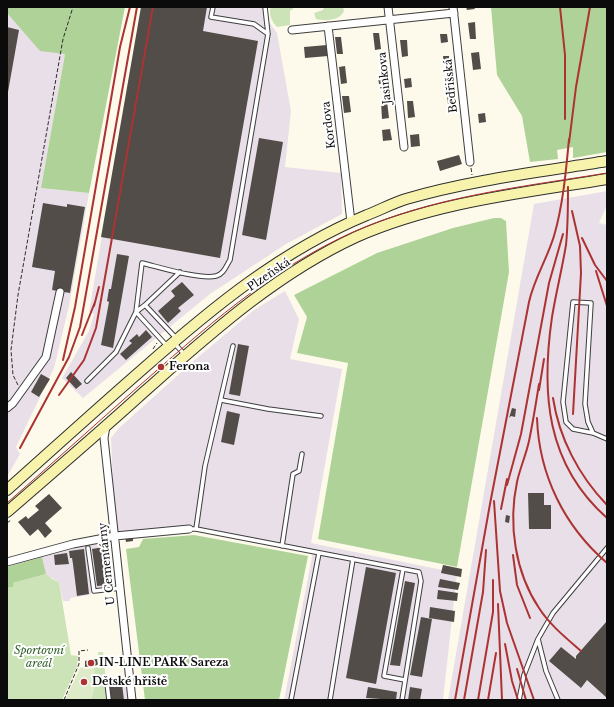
<!DOCTYPE html>
<meta charset="utf-8">
<style>
body{margin:0}
#map{position:relative;width:614px;height:707px;overflow:hidden;background:#fdfaeb;font-family:"Libre Baskerville",serif}
canvas{display:block}
.frame{position:absolute;inset:0;border:8px solid #0b0b0b;pointer-events:none}
</style>
<div id="map">
<canvas width="614" height="707"></canvas>
<div class="frame"></div>
</div>
<script>
const g = document.querySelector('canvas').getContext('2d');
g.lineJoin = 'round';
function paint(path, color) { g.fillStyle = color; g.fill(path, 'evenodd'); }
function trace(path, color, width, dash) { g.strokeStyle = color; g.lineWidth = width; g.lineCap = dash ? 'butt' : 'round'; g.setLineDash(dash || []); g.stroke(path); }
function drawText(font, color, halo, rows, align = 'center') {
  g.font = font + ' "Libre Baskerville",serif'; g.lineWidth = 4; g.setLineDash([]); g.textBaseline = 'middle'; g.strokeStyle = halo; g.fillStyle = color; for (const [text, x, y, turn = 0] of rows) {
    g.save(); g.translate(x, y); g.rotate((+turn || 0) * Math.PI / 180); g.textAlign = isNaN(turn) ? turn : align; if (halo) g.strokeText(text, 0, 0); g.fillText(text, 0, 0); g.restore();
  }
}
paint(new Path2D(`
 M141 7H267L269 22 277 33 291 111 285 167 341 173 342 214 286 244 210 294 83 398 62 378 89 331 94 314 89 312Z
 M7 12 65 54 41 188 89 193 69 306 54 368 16 447 20 454 7 477Z
 M607 191V205L599 223 607 225V700H448L534 204Z
 M285 291 299 319 290 359 342 369 311 543 457 573 443 700H284L313 552 202 530 115 536 111 438 118 429 197 358 254 310Z
 M108 540 115 585 99 588 89 595 70 598V601H63L59 582 46 575 42 557Z
 M130 681 132 700H108L107 683Z`), '#e9dfe9');
paint(new Path2D(`
 M271 7H295L290 11V25L277 27C272 22 268 14 271 7Z
 M324 7H343L344 11C340 21 325 21 316 19L314 13 323 10Z
 M46 574 52 579 59 582 71 655 78 656 77 666 62 700H7V588L13 587V583Z
 M98 652H103L108 700H91L95 684 94 668 99 667Z`), '#cce3b8');
paint(new Path2D(`
 M7 7H125L89 193 41 188 65 54 40 51 8 14Z
 M491 7H607V152L573 158V147L557 150 558 159 530 162 522 116 497 75Z
 M494 218H501L506 221 509 272 457 567 318 539 348 363 297 353 307 317 294 295 377 253 453 228Z
 M194 535 308 556 279 700H145L126 549 139 547 143 539Z
 M42 557 46 574 13 583V587L7 588V567Z`), '#afd299');
paint(new Path2D(`
 M83 667 84 669 94 668 95 684 91 700H67L66 698 80 668Z`), '#ddebc9');
paint(new Path2D(`
 M141 7H207L203 31 258 41 220 258 101 237Z
 M466 7H474L475 9 467 10Z
 M475 22 476 39H470L468 23Z
 M7 27 19 30 8 92H7Z
 M373 33H379L381 49 375 50Z
 M440 34H447L448 42 441 43Z
 M335 37H341L343 54H337Z
 M400 40H407L408 56 402 57Z
 M327 45 328 56 305 58 304 47Z
 M479 52 481 69 473 70 471 53Z
 M443 56H449L450 64 444 65Z
 M345 66 347 83 341 84 339 67Z
 M384 75 385 84H379L378 76Z
 M411 78 412 87 405 88 404 79Z
 M453 86 455 103 448 104 446 87Z
 M342 96H349L351 112 344 113Z
 M387 101 389 118 382 119 381 102Z
 M407 101H413L415 117 408 118Z
 M485 113 486 122 479 123 478 114Z
 M390 129 392 140 383 141 382 130Z
 M419 134 420 146 411 147 410 135Z
 M259 138 283 142 266 240 242 235Z
 M459 155 462 164 440 171 437 161Z
 M43 203 67 207V204L85 207 70 293 52 290 55 271 32 267Z
 M117 254 129 256 113 348 101 345 109 302 107 301 109 289H111Z
 M182 282 194 295 178 308 181 311 168 323 158 311 175 296 171 291Z
 M146 330 152 337 126 360 120 354 132 343 129 341 137 334 139 337Z
 M238 344 249 346 240 396 229 394Z
 M71 372 82 384 76 389 66 378Z
 M41 374 50 379 39 397 31 392Z
 M512 408 516 409 515 417 511 416 509 418Z
 M227 411 240 414 234 445 221 442Z
 M528 493H544V505H551V529H529Z
 M49 494 62 508 45 523 52 531 45 538 38 529 30 536 18 522 26 516 28 519 39 510 35 506Z
 M506 515 510 516 509 523 505 522Z
 M133 535V541L126 542 125 536Z
 M104 547 109 585 97 586 92 549Z
 M84 549 89 594 77 596 73 564 72 558H70L69 551Z
 M67 553 69 564 55 565 54 555Z
 M443 565 462 569 461 577 441 573Z
 M366 567 396 573 376 684 346 678Z
 M440 579 460 583 458 590 438 587Z
 M405 581 415 583 400 666 390 665Z
 M438 590 458 593 457 601 437 599Z
 M430 607 455 611 454 622 429 618Z
 M421 617 432 619 422 677 410 675Z
 M607 621V698L587 680 581 688 549 661 561 647 576 659V656Z
 M97 659 98 665 85 667V661Z
 M122 684 124 700H111L109 686Z
 M368 687 397 692 396 700 366 698Z
 M410 687 422 689 420 700H408Z`), '#524d48');
const lane = new Path2D(`
 M213 7 211 17 254 24 268 34
 M145 305 136 312 167 346
 M176 338 145 305 180 272
 M174 343 185 355
 M87 381 116 352 136 312 142 263C159 267 200 280 216 276 224 274 226 266 230 260L268 34 265 7
 M221 400 268 409 321 416
 M593 433 588 422 585 404 591 303 573 302 563 402 566 422 573 429 593 433 607 439
 M189 529H196L205 466 233 346
 M196 529 419 572 421 581 402 700
 M282 546 293 474 299 471 302 454
 M88 548 94 591 121 588
 M403 569 384 676 405 680
 M538 639 553 613 607 548
 M109 700 107 683 130 681
 M291 700 319 553
 M330 700 353 559
 M519 700 524 675 538 639 546 671 558 700`);
const street = new Path2D(`
 M388 7 404 147
 M453 7 470 162
 M328 26 351 222
 M292 30 454 13
 M7 408 13 403 46 357 60 292
 M106 426 104 438 132 700
 M7 562 73 544 115 536 189 529`);
const secondary = new Path2D(`
 M7 490C53 449 98 408 144 368 212 308 282 250 367 215 380 210 393 203 406 199 471 180 540 172 607 161
 M7 512C53 472 100 432 145 391 211 333 276 274 356 237 435 202 523 193 607 179`);
trace(lane, '#3e3e3e', 5.5);
trace(street, '#3e3e3e', 9);
trace(secondary, '#2d2d2d', 12);
trace(new Path2D(`
 M471 168 472 175
 M153 349 157 343
 M18 385 13 375 11 350 18 295 63 39 73 7
 M7 523 11 520
 M64 700 79 664V651L88 650`), '#2d2d2d', 1, [4, 2]);
trace(lane, '#fff', 3.5);
trace(street, '#fff', 7);
trace(secondary, '#f7f3ac', 10);
trace(new Path2D(`
 M7 503C54 462 100 420 147 379 215 319 284 259 370 225 446 195 527 186 607 173`), '#ac3332', 1);
trace(new Path2D(`
 M560 7 565 55V119
 M569 143 576 87 590 7
 M568 187C568 206 568 226 566 245 562 269 556 293 552 317 541 393 546 464 607 518
 M572 211 580 246 581 273 573 414
 M582 238 595 265 607 281
 M596 271 607 306
 M94 306 99 287
 M82 335 95 302
 M63 360 75 307 120 47 130 7
 M539 384C536 403 533 422 529 441 526 455 520 468 517 482 508 524 515 572 539 608 549 624 566 638 581 651
 M539 390 544 359
 M59 395 84 360 96 328 153 7
 M553 398C559 438 579 476 607 505
 M537 418C539 475 564 526 607 563
 M20 448 69 357 80 327 137 7
 M507 485 521 434 549 283 563 234
 M494 501 500 591 507 623 534 700
 M501 509 507 479
 M513 555 517 585 530 618
 M498 604 502 700
 M505 644 512 681 518 700
 M517 669 526 700
 M455 700 490 504 529 302C534 279 547 259 554 236 563 205 566 171 569 139
 M464 700 483 592 486 550
 M478 700 493 612V580
 M488 700 496 653`), '#ac3332', 2);
for (const [x, y, r, color] of [
 [161,367,4,"#ac3332"],
 [91,663,4,"#ac3332"],
 [84,682,4,"#ac3332"]
]) { const dot = new Path2D(); dot.arc(x, y, r, 0, 2 * Math.PI); g.fillStyle = color; g.fill(dot); trace(dot, '#fff', 1.5); }
drawText('11px', '#0b0b0b', '#fff', [
 ["Jasinkova",385,78,-96],
 ["Bedřišská",451,86,-96],
 ["Kordova",329,125,-97],
 ["Plzeňská",269,275,-34],
 ["U Cementárny",107,564,-96]
]);
drawText('bold 11px', '#0b0b0b', '#fff', [
 ["Ferona",169,367],
 ["IN-LINE PARK Sareza",99,663],
 ["Dětské hřiště",92,682]
], 'left');
drawText('italic 11px', '#2b5b23', '#fff', [
 ["Sportovní",39,651],
 ["areál",39,664]
]);
</script>
